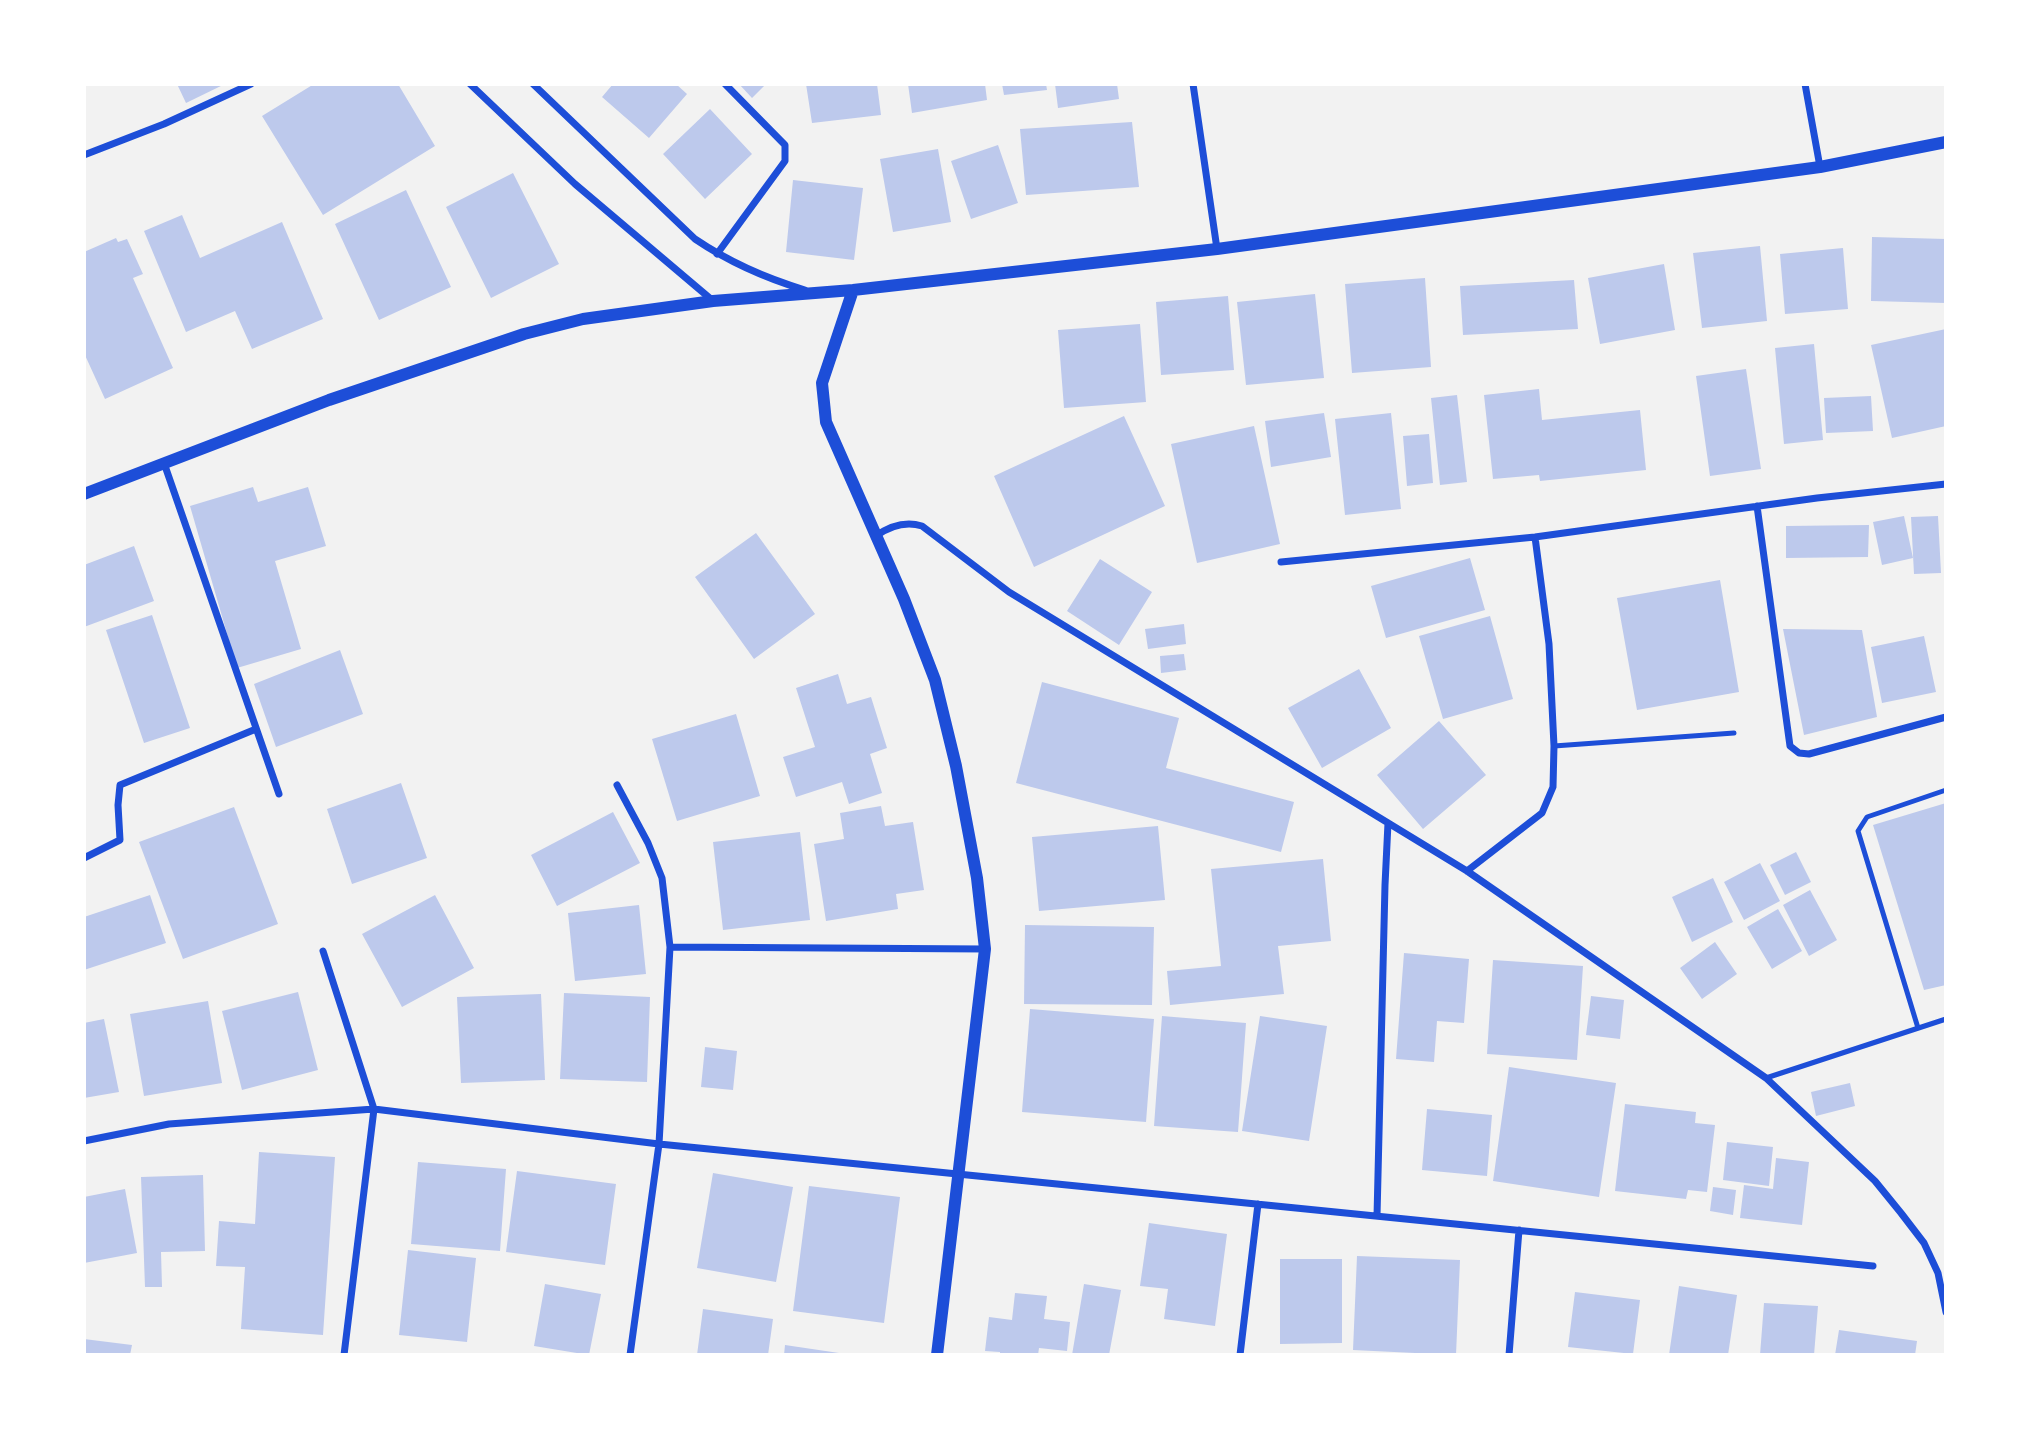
<!DOCTYPE html>
<style>
body{margin:0}
#map{position:relative;width:2030px;height:1439px;overflow:hidden;background:#f2f2f2;font-family:"PT Sans",sans-serif}
canvas{display:block}
.frame{position:absolute;inset:0;border:86px solid #fff;pointer-events:none}
</style>
<div id="map">
<canvas width="2030" height="1439"></canvas>
<div class="frame"></div>
</div>
<script>
const g = document.querySelector('canvas').getContext('2d');
g.lineJoin = 'round';
function paint(path, color) { g.fillStyle = color; g.fill(path, 'evenodd'); }
function trace(path, color, width, dash) { g.strokeStyle = color; g.lineWidth = width; g.lineCap = dash ? 'butt' : 'round'; g.setLineDash(dash || []); g.stroke(path); }
paint(new Path2D(`
 M177 84H225L186 103Z
 M314 84H398L435 146 323 215 262 116Z
 M613 84H676L687 94 649 138 602 97Z
 M739 84H766L752 98Z
 M806 84H877L881 115 812 123Z
 M908 84H985L987 100 912 113Z
 M1002 84H1046L1047 90 1004 95Z
 M1055 84H1117L1119 99 1058 108Z
 M710 109 752 154 705 199 663 154Z
 M1132 122 1139 187 1026 195 1020 129Z
 M998 145 1018 203 971 219 951 161Z
 M938 149 951 222 893 232 880 159Z
 M513 173 559 264 491 298 446 207Z
 M793 180 863 188 854 260 786 252Z
 M406 190 451 287 379 320 335 224Z
 M182 215 200 258 282 222 323 319 252 349 235 311 186 332 144 231Z
 M1872 237 1946 239V303L1871 301Z
 M116 238 118 242 127 239 143 274 133 278 173 368 105 399 84 353V252Z
 M1760 246 1767 321 1702 328 1693 253Z
 M1843 248 1848 309 1785 314 1780 254Z
 M1664 264 1675 330 1600 344 1588 278Z
 M1425 278 1431 367 1352 373 1345 284Z
 M1574 280 1578 329 1463 335 1460 286Z
 M1315 294 1324 378 1246 385 1237 302Z
 M1228 296 1234 370 1161 375 1156 302Z
 M1140 324 1146 402 1064 408 1058 330Z
 M1946 329V426L1892 438 1871 345Z
 M1814 344 1823 440 1784 444 1775 348Z
 M1746 369 1761 469 1710 476 1696 376Z
 M1539 389 1542 420 1640 410 1646 470 1540 481 1539 475 1493 479 1484 395Z
 M1457 395 1467 482 1440 485 1431 398Z
 M1871 396 1873 431 1826 433 1824 398Z
 M1324 413 1331 457 1271 467 1265 421Z
 M1391 413 1401 509 1345 515 1335 419Z
 M1124 416 1165 506 1034 567 994 476Z
 M1254 426 1280 544 1197 563 1171 444Z
 M1429 434 1433 483 1407 486 1403 436Z
 M253 487 258 502 308 487 326 546 275 561 301 649 237 668 190 506Z
 M1904 516 1913 558 1882 565 1873 522Z
 M1938 516 1941 573 1914 574 1911 517Z
 M1869 525 1868 557 1786 558V526Z
 M756 533 815 614 754 659 695 577Z
 M134 546 154 601 84 627V565Z
 M1470 558 1485 610 1386 638 1371 586Z
 M1100 559 1152 592 1119 645 1067 611Z
 M1720 580 1739 692 1637 710 1617 598Z
 M152 615 190 728 144 743 106 630Z
 M1490 616 1513 699 1443 719 1419 636Z
 M1184 624 1186 644 1148 649 1145 629Z
 M1783 629 1862 630 1877 717 1804 735Z
 M1924 636 1936 692 1882 703 1871 647Z
 M340 650 363 714 276 747 254 684Z
 M1184 654 1186 670 1161 673 1160 656Z
 M1359 669 1391 728 1322 768 1288 708Z
 M838 674 847 704 871 697 887 748 870 754 882 793 849 804 842 782 796 797 783 757 815 747 796 688Z
 M1042 682 1179 718 1166 768 1294 802 1281 852 1016 783Z
 M736 714 760 796 677 821 652 739Z
 M1439 721 1486 775 1423 829 1377 775Z
 M401 783 427 858 352 884 327 809Z
 M1946 803V985L1924 990 1873 825Z
 M881 806 885 826 913 822 924 890 896 894 898 909 826 921 814 844 844 839 840 813Z
 M234 807 278 924 183 959 139 842Z
 M613 812 640 863 557 906 531 855Z
 M1158 826 1165 900 1039 911 1032 837Z
 M800 832 810 920 723 930 713 842Z
 M1796 852 1811 882 1785 895 1770 865Z
 M1323 859 1331 941 1278 946 1284 994 1170 1005 1167 971 1221 966 1211 869Z
 M1760 863 1780 901 1744 920 1724 882Z
 M1713 878 1733 922 1692 942 1672 897Z
 M1810 890 1837 940 1809 956 1783 905Z
 M150 895 166 943 84 970V917Z
 M435 895 474 968 402 1007 362 934Z
 M639 905 646 974 575 981 568 913Z
 M1778 909 1802 951 1772 969 1747 927Z
 M1025 925 1154 927 1152 1005 1024 1004Z
 M1715 942 1737 974 1702 999 1680 968Z
 M1404 953 1469 959 1464 1023 1437 1021 1434 1062 1396 1059Z
 M1493 960 1583 966 1577 1060 1487 1054Z
 M298 992 318 1070 242 1090 222 1011Z
 M564 993 650 997 647 1082 560 1079Z
 M541 994 545 1080 461 1083 457 997Z
 M1591 996 1624 1000 1620 1039 1586 1035Z
 M208 1001 222 1083 144 1096 130 1014Z
 M1030 1009 1154 1019 1146 1122 1022 1112Z
 M1162 1016 1246 1023 1238 1132 1154 1126Z
 M1260 1016 1327 1026 1309 1141 1242 1131Z
 M104 1019 119 1092 84 1098V1023Z
 M705 1047 737 1051 733 1090 701 1087Z
 M1509 1067 1616 1083 1599 1197 1493 1181Z
 M1850 1083 1855 1106 1816 1116 1811 1092Z
 M1625 1104 1696 1112 1695 1123 1715 1125 1707 1192 1688 1190 1686 1199 1615 1191Z
 M1427 1109 1492 1115 1487 1176 1422 1170Z
 M1727 1142 1773 1147 1769 1186 1723 1180Z
 M259 1152 335 1157 323 1335 241 1329 245 1267 216 1266 219 1221 255 1224Z
 M1776 1158 1809 1162 1802 1225 1740 1218 1744 1185 1773 1189Z
 M418 1162 506 1169 500 1251 411 1244Z
 M517 1171 616 1184 605 1265 506 1252Z
 M713 1173 793 1187 776 1282 697 1268Z
 M203 1175 205 1251 161 1252 162 1287H145L141 1177Z
 M809 1186 900 1197 884 1323 793 1311Z
 M1713 1187 1736 1190 1733 1215 1710 1211Z
 M125 1189 137 1253 84 1263V1197Z
 M1149 1223 1227 1234 1215 1326 1164 1319 1168 1289 1140 1286Z
 M408 1250 476 1258 467 1342 399 1335Z
 M1357 1256 1460 1260 1456 1355 1353 1350Z
 M1280 1259H1342V1343L1280 1344Z
 M545 1284 601 1294 589 1355 534 1346Z
 M1084 1284 1121 1290 1109 1355H1072Z
 M1679 1286 1737 1295 1728 1355H1669Z
 M1575 1292 1640 1300 1633 1354 1568 1347Z
 M1015 1293 1047 1296 1044 1319 1070 1322 1067 1351 1039 1348 1038 1355H1000V1352L985 1351 989 1317 1012 1320Z
 M1764 1303 1818 1306 1814 1355H1760Z
 M703 1309 773 1319 768 1355H697Z
 M1839 1330 1917 1341 1915 1355H1835Z
 M84 1339 132 1345 130 1355H84Z
 M785 1345 839 1353 838 1355H784Z`), '#bdc9ec');
trace(new Path2D(`
 M1554 746 1734 733
 M1918 1028 1858 831 1867 817 1946 790
 M1766 1078 1946 1019`), '#1d4ed8', 5);
trace(new Path2D(`
 M470 84 575 184 712 300
 M533 84 695 239C729 262 765 278 805 290
 M1193 84 1217 249
 M1805 84 1820 167
 M84 155 164 124 251 84
 M717 254 785 161V145L725 84
 M164 463 279 794
 M1757 506 1790 746 1799 753 1809 754 1946 717
 M876 536C890 526 905 521 922 526L1009 592 1467 871 1766 1078 1875 1181 1901 1213 1924 1243 1938 1273 1946 1312
 M1281 562 1535 537 1817 498 1946 484
 M617 785 648 843 662 878 670 947 659 1144 630 1355
 M84 858 120 840 118 805 120 785 256 729
 M1467 871 1542 813 1553 787 1554 746 1549 644 1535 537
 M670 947 985 949
 M323 951 374 1109 344 1355
 M84 1141 169 1124 374 1109 659 1144 1873 1266
 M1377 1216 1385 885 1388 823
 M1240 1355 1258 1204
 M1509 1355 1519 1230`), '#1d4ed8', 7);
trace(new Path2D(`
 M853 290 822 383 826 422 904 599 935 680 956 766 977 878 985 949 937 1355
 M84 494 329 400 524 334 583 319 713 301 853 290 1217 249 1820 167 1946 142`), '#1d4ed8', 12);
</script>
